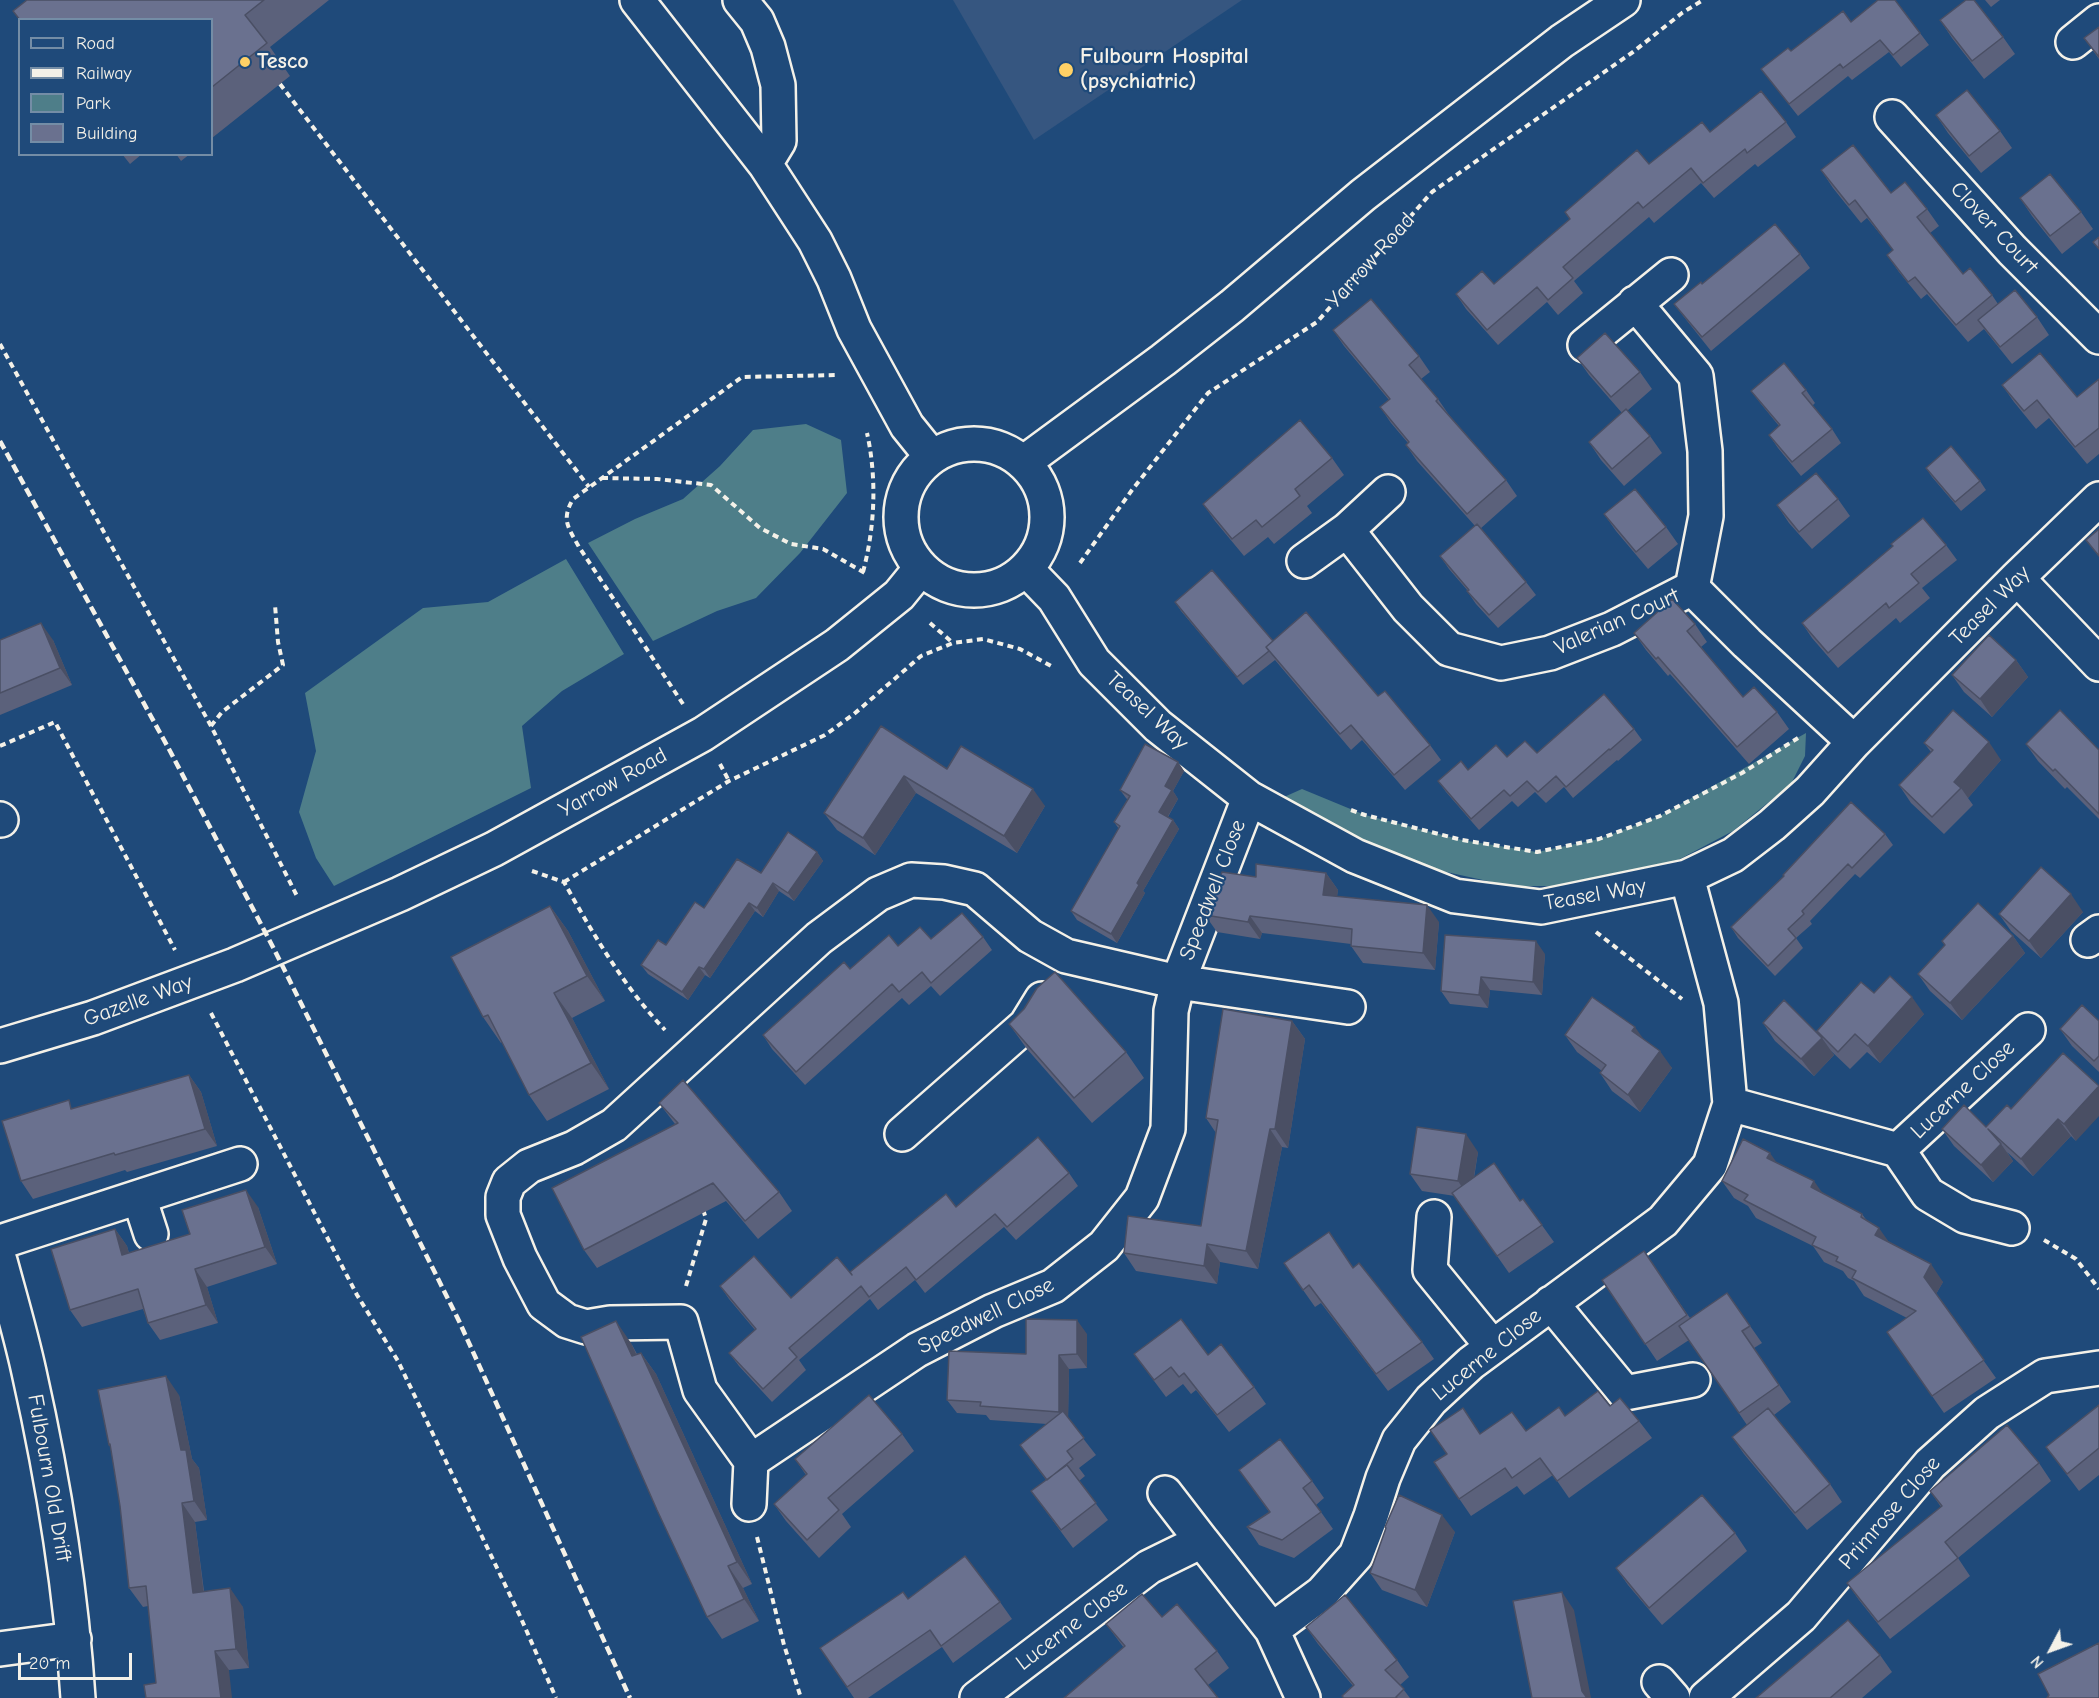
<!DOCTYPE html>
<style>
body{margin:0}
#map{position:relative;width:2099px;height:1698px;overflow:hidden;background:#1f4a7a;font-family:"Comic Neue",sans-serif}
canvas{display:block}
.legend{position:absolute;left:18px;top:18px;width:195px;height:138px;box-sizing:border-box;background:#1f4a7a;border:2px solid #748da6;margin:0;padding:8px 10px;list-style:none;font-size:18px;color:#f4f1e8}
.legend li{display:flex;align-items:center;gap:12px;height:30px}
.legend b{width:30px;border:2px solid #748da6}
.north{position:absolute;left:2021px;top:1620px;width:60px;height:60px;-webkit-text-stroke:4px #1f4a7a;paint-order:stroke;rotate:229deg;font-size:16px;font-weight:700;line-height:24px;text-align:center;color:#f4f1e8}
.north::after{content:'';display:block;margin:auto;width:21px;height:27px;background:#f4f1e8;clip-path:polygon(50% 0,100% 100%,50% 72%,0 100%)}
.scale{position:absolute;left:18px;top:1653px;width:114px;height:27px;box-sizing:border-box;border:3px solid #f4f1e8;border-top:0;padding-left:8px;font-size:18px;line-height:21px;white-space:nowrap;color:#f4f1e8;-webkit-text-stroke:4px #1f4a7a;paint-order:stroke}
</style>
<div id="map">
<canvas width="2099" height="1698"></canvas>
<ul class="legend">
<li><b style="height:8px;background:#1f4a7a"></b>Road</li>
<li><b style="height:8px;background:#f4f1e8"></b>Railway</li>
<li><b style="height:16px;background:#4e7e89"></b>Park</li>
<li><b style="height:16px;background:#6a718f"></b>Building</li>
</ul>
<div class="north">N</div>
<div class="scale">20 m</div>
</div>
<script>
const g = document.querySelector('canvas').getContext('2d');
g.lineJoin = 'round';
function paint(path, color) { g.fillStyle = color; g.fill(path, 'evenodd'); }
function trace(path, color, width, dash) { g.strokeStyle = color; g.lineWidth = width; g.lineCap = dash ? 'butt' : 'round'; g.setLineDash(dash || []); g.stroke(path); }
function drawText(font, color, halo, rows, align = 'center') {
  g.font = font + ' "Comic Neue",sans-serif'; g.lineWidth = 4.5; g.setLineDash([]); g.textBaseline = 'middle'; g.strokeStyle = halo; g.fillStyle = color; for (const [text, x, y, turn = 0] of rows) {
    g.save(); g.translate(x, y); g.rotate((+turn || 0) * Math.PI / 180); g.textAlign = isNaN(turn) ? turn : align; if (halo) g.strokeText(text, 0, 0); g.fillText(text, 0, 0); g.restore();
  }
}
paint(new Path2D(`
 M953 0H1242L1034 140Z`), '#365680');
paint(new Path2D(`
 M806 424 841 440 847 493 800 553 756 598 717 611 653 641 588 543 635 519 683 499 720 466 753 430Z
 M566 559 624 654 562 691 522 726 531 788 334 886 316 858 299 812 316 751 305 693 423 608 488 602Z
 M1806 733 1805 756 1791 784 1733 831 1676 861 1569 886H1510L1442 871 1382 850 1284 797 1302 789 1365 815 1462 840 1537 852 1599 839 1660 816Z`), '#4e7e89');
const minor = new Path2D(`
 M637 0 765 164 815 241 834 279 854 329 907 426 932 457
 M740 0 757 21 768 47 778 85 779 141 765 164
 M2073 42 2099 21
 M1892 117 2012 250 2099 337
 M1585 345 1671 275
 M901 517a73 73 0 1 1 146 0a73 73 0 1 1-146 0Z
 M1023 463 1163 360 1232 306 1363 195 1562 41 1623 0
 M1347 530 1408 608 1449 649 1501 663 1550 653 1612 629 1692 588 1706 516 1705 451 1696 376 1635 303
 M1304 561 1347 530 1388 492
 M1026 569 1054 598 1094 662 1158 726 1249 798 1355 856 1455 896 1541 907 1687 877 1733 855 1772 825 1810 791 1854 742 2017 578 2099 499
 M2017 578 2099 664
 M1692 588 1747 643 1854 742
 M0 819 1 820
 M2088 940 2099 932
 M0 1046 93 1018 235 965 400 894 494 849 703 734 837 645 899 595 921 568
 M1730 1104 1898 1150 1928 1194 1965 1216 2012 1228
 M902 1134 1026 1025 1042 999
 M1898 1150 2028 1030
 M139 1197 151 1234
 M1434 1217 1430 1270 1492 1346
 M0 1242 240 1164
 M0 1261C10 1298 21 1335 29 1372 53 1479 71 1588 78 1698
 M1551 1303 1625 1393 1693 1380
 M751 1461 917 1350 993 1311 1053 1286 1104 1246 1142 1198 1168 1129 1171 1011 1178 982 1249 798
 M1165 1493 1202 1541
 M749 1504 751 1461 700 1390 681 1322 610 1323 586 1327 567 1321 544 1304 520 1258 503 1215V1197L509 1182 529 1166 574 1148 614 1125 819 938 878 894 911 880 944 882 975 889 1030 936 1066 956 1178 982 1348 1007
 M0 1649 74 1639
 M1659 1682 1673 1698
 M977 1698 1149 1567 1202 1541 1272 1630
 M1303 1698 1272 1630 1322 1593 1356 1555 1371 1516 1383 1478 1399 1440 1431 1400 1471 1363 1663 1221 1710 1165 1730 1104 1721 1003 1687 877
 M1706 1698 1801 1616 1930 1464 1987 1413 2045 1376 2099 1368`);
trace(minor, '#f4f1e8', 38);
trace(new Path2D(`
 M280 84 589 487
 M0 344 211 726 298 898
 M602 478 657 479 711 485 760 528 791 544 823 549 865 573
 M1080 563 1132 490 1208 393 1317 322 1432 192 1633 52 1682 13 1703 0
 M863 572C875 527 877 478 867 433
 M930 623 953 643
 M683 704 579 547C568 527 561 520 573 499L742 377 839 375
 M211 726 222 712 283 665 278 642 275 605
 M0 746 55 722 175 950
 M720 764 729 781
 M1351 810 1365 815 1462 840 1537 852 1599 839 1660 816 1742 773 1798 738
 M532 871 564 882C593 934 624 987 665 1030
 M564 882 729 781 825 735 854 714 921 656 953 643 983 639 1020 649 1053 667
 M1596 932 1682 999
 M211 1013 357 1295 398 1361 520 1616 556 1698
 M2044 1240 2076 1259 2099 1289
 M686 1286 706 1219 703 1209
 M757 1537 784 1645 801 1698`), '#f4f1e8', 4, [6, 4.5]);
trace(minor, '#1f4a7a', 33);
trace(new Path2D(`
 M0 441 170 751 274 949 459 1321 630 1698`), '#f4f1e8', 4.5, [9, 4.5]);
paint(new Path2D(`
 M27 0H329L270 47 290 76 212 138V20H20L13 11Z
 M1985 0H2000L1991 7Z
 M1940 20 2003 37 2015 54 1984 79 1952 38Z
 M2099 27V59L2084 38Z
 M1920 33 1929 45 1901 67 1889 52 1852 80 1848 76 1798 116 1761 69 1791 51Z
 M1936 115 2000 131 2012 148 1981 173 1948 133Z
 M1786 122 1796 137 1758 167 1755 164 1714 198 1701 183 1654 223 1649 217 1574 281 1583 293 1558 315 1547 302 1498 345 1466 309 1456 294 1494 284 1570 219 1565 212 1649 164 1710 132Z
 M122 154H142L130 164Z
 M176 154H190L181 161Z
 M1821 170 1891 193 1927 209 1939 226 1930 233 1963 274 1992 295 1998 304 2037 317 2049 335 2012 364 1984 329 1968 342 1927 294 1921 299 1899 272 1887 255 1893 250 1867 218 1861 223 1833 188Z
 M2020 198 2081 212 2093 229 2062 254 2032 216Z
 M1800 254 1810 268 1711 351 1684 317 1674 304 1702 284Z
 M1333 330 1419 356 1430 372 1421 379 1438 399 1449 415 1506 480 1517 496 1480 529 1526 582 1536 595 1498 628 1476 604 1467 591H1468L1449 569 1440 556 1475 526 1417 461 1406 445 1408 443 1391 423 1380 407 1389 400 1344 346Z
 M1577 358 1640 372 1652 389 1627 411 1650 436 1662 453 1624 486 1601 460 1589 442 1622 413 1589 375Z
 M2099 379V454L2087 464 2049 418 2036 429 2014 402 2002 385 2077 397Z
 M1806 390 1815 403 1812 406 1832 429 1841 443 1801 476 1778 448 1769 435 1779 426 1761 404 1751 391Z
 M1332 458 1344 475 1307 506 1312 513 1274 544 1268 537 1244 556 1215 521 1203 504Z
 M1926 468 1980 481 1986 490 1961 511 1932 477Z
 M1838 499 1850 516 1812 549 1789 523 1777 505Z
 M1604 514 1666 527 1678 544 1648 569 1616 531Z
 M1946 545 1957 560 1922 588 1930 598 1900 623 1896 618 1838 668 1812 638 1802 623Z
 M1175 602 1273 641 1378 696 1430 745 1441 760 1405 790 1362 740 1351 750 1275 660 1243 685 1181 611Z
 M1695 624 1707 642 1701 647 1743 697 1777 712 1789 729 1749 764 1670 674 1668 676 1646 650 1634 633Z
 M0 640H53L72 685 0 715Z
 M2016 660 2028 677 1992 717 1964 692 1952 675Z
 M881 726 947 769 1045 806 1017 853 916 793 875 855 837 830 824 813Z
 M1634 729 1642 740 1618 761 1617 760 1573 798 1564 787 1546 803 1535 792 1518 807 1512 801 1479 830 1446 792 1438 781 1468 770 1507 757 1537 753Z
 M1924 743 2001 760 1968 798 1973 805 1944 834 1911 803 1899 785 1931 752Z
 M2026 744 2099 750V819L2067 787 2065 789 2038 761Z
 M1178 762 1184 771 1173 791 1178 799 1168 817 1173 820 1179 829 1143 891 1145 893 1117 943 1077 920 1071 911 1119 829 1114 822 1128 800 1126 798 1120 790Z
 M1885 834 1893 845 1860 878 1855 874 1810 921 1812 924 1796 938 1803 948 1775 976 1738 938 1731 927Z
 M817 852 823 861 794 901 779 891 763 917 755 911 710 978 705 975 688 1000 648 974 641 965 666 945 704 908 761 873Z
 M1326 873 1338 890 1337 896 1439 922 1435 970 1363 963 1351 946V944L1262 933 1260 939 1217 932 1205 915 1256 877Z
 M550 906 568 931 605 1001 572 1018 609 1089 547 1121 529 1095 502 1042 501 1043 483 1017Z
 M2083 912 2041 958 2011 931 1999 914Z
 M2013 936 2025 953 1962 1020 1930 991 1918 974 1945 945 1942 941Z
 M983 937 992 950 940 996 931 986 909 1005 902 998 805 1085 772 1049 763 1035 898 946 931 939Z
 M1545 954 1542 995 1490 990 1488 1008 1450 1004 1441 991Z
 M1874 993 1924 1014 1880 1063 1867 1052 1850 1069 1830 1050 1834 1055 1814 1076 1775 1041 1763 1023 1820 1036 1817 1031Z
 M1292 1021 1305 1039 1288 1148 1282 1147 1258 1269 1220 1262 1217 1284 1136 1271 1124 1253 1201 1226 1216 1133 1206 1118Z
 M2099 1021V1072L2072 1046 2060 1029Z
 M1009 1024 1126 1052 1144 1078 1092 1123 1027 1049Z
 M1565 1035 1645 1040 1672 1068 1640 1112 1612 1091 1600 1073 1602 1071 1577 1052Z
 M2063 1053 2076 1141 2071 1136 2033 1176 2007 1152 2013 1161 1993 1182 1954 1146 1942 1129 1986 1127 2011 1109Z
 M189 1075 201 1092 217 1146 127 1172 125 1170 33 1199 21 1181 74 1108Z
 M659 1103 779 1192 792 1211 758 1239 726 1201 597 1268 584 1250 675 1124Z
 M1478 1152 1474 1178 1520 1201 1523 1199 1554 1242 1509 1273 1455 1196 1422 1191 1410 1174Z
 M1777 1163 1822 1194 1862 1214 1867 1221 1890 1243 1943 1282 1936 1294 1996 1378 1944 1413 1887 1332 1907 1318 1864 1296 1854 1281 1848 1278 1843 1271 1824 1262 1813 1246 1756 1218 1748 1206 1734 1198 1722 1181Z
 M1069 1173 1078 1186 1016 1240 1004 1227 925 1293 915 1280 878 1310 870 1299 799 1360 806 1370 772 1402 739 1366 729 1353 755 1330 729 1299 720 1286 791 1298 851 1274 956 1207Z
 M258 1207 277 1264 207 1287 218 1323 160 1340 148 1323 143 1309 82 1327 70 1310 115 1229 127 1246 129 1253 190 1234Z
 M1644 1251 1690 1318 1727 1293 1762 1343 1754 1348 1791 1402 1774 1415 1830 1484 1842 1502 1807 1530 1744 1454 1732 1437 1747 1425 1689 1340 1657 1361 1602 1280Z
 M1284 1263 1353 1268 1422 1342 1434 1359 1388 1391 1321 1303 1315 1307Z
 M1087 1334V1368L1069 1369 1068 1419 1096 1455 1079 1468 1085 1476 1079 1481 1108 1520 1073 1548 1031 1491 1046 1480 1020 1445 1047 1424 990 1420 986 1415 957 1413 947 1400 1026 1354Z
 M631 1343 637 1354 641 1353 656 1374 752 1584 743 1588 759 1621 722 1639 707 1617Z
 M1134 1354 1208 1355 1254 1387 1266 1404 1229 1432 1196 1390 1191 1394 1183 1384 1166 1397Z
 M179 1395 192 1459 199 1468 207 1520 195 1522 204 1591 243 1607 249 1668 229 1670 156 1683 148 1606 143 1607 129 1588 120 1506 111 1448 109 1445Z
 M2099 1405V1475L2079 1491 2046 1447Z
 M1610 1406 1639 1421 1652 1438 1569 1498 1553 1475 1524 1495 1517 1486 1471 1516 1434 1462 1481 1434 1526 1431 1565 1416Z
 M902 1434 914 1451 842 1514 851 1527 819 1558 786 1521 774 1504 806 1475 795 1459Z
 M2039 1463 2051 1481 1958 1558 1970 1576 1890 1639 1859 1600 1847 1583 1941 1507 1930 1491Z
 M1239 1470 1312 1481 1324 1498 1316 1505 1333 1529 1294 1558 1259 1545 1247 1527 1270 1513Z
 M1385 1527 1455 1532 1427 1607 1382 1590 1370 1573 1386 1529Z
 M1735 1533 1747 1551 1662 1625 1628 1585 1616 1568Z
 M908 1599 1000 1602 1012 1619 953 1663 942 1647 868 1698H854L820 1648Z
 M1162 1617 1217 1651 1229 1668 1208 1685 1124 1648 1106 1624Z
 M1306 1627 1397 1660 1409 1677 1400 1685 1410 1698H1343L1353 1686 1318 1644Z
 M1880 1655 1892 1672 1862 1698H1756Z`), '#5b617b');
paint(new Path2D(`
 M41 623 53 640 72 685 60 668Z
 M2016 660 2028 677 1992 717 1980 699Z
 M1989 742 2001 760 1968 798 1961 788 1954 782Z
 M1178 762 1184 771 1173 791 1178 799 1165 821 1159 812 1165 786Z
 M904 776 916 793 875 855 863 838Z
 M1033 789 1045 806 1017 853 1004 836Z
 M1173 820 1179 829 1143 891 1145 893 1117 943 1111 934 1137 883Z
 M817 852 823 861 794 901 788 893Z
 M1326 873 1338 890 1335 912 1323 895Z
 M773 883 779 891 763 917 757 908Z
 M2071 894 2083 912 2041 958 2029 941Z
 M749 903 755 911 710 978 704 969Z
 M1427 905 1439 922 1435 970 1423 953Z
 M550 906 568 931 605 1001 587 976Z
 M1250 916 1262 933 1260 939 1248 922Z
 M2013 936 2025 953 1962 1020 1950 1003Z
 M1536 941 1545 954 1542 995 1533 982Z
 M699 967 705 975 688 1000 682 992Z
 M1481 977 1490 990 1488 1008 1479 995Z
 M554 993 572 1018 609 1089 591 1063Z
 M1912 997 1924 1014 1880 1063 1868 1046Z
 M1292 1021 1305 1039 1288 1148 1275 1129Z
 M1635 1027 1647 1044 1632 1031Z
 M1822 1038 1834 1055 1814 1076 1801 1059Z
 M1660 1051 1672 1068 1640 1112 1628 1095Z
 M189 1075 201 1092 217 1146 205 1129Z
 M2099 1086V1116L2076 1141 2064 1124Z
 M2058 1119 2071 1136 2033 1176 2021 1159Z
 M1270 1129 1282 1147 1258 1269 1246 1251Z
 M1466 1134 1478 1152 1470 1199 1458 1181Z
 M2001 1144 2013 1161 1993 1182 1981 1165Z
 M1770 1153 1782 1170 1767 1158Z
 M1814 1181 1826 1198 1811 1187Z
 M246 1190 258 1207 277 1264 265 1247Z
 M1879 1228 1891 1245 1875 1235Z
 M115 1229 127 1246 134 1272 122 1255Z
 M1207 1244 1220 1262 1217 1284 1204 1266Z
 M1931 1264 1943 1282 1936 1294 1924 1277Z
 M195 1269 207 1287 218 1323 206 1305Z
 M1077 1320 1087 1334V1368L1077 1354Z
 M616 1321 631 1343 647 1378 632 1356Z
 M641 1353 656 1374 752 1584 737 1562Z
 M1059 1355 1069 1369 1068 1426 1059 1412Z
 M166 1376 179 1395 192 1459 199 1468 207 1520 194 1501 181 1450Z
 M182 1503 195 1522 206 1611 193 1593Z
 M1442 1515 1455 1532 1427 1607 1415 1590Z
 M728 1566 743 1588 759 1621 744 1599Z
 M230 1588 243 1607 249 1668 236 1649Z
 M1562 1592 1574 1610 1591 1698H1586L1582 1691Z
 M215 1651 229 1670 232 1698H221Z`), '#4a4f64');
const building = new Path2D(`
 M27 0H264L245 15 267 43 212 87V20H20L13 11Z
 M1878 0H1895L1920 33 1893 55 1880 40 1843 68 1840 64 1789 104 1761 69 1788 48 1791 51 1843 11 1851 22Z
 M1966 0H1974L2003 37 1972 61 1940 20Z
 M2099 27V57L2084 38Z
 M1967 90 2000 131 1969 156 1936 115Z
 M1761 91 1786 122 1747 153 1745 149 1703 183 1691 168 1643 208 1638 202 1563 267 1573 278 1548 300 1537 287 1487 330 1456 294 1482 271 1494 284 1570 219 1565 212 1637 150 1649 164 1702 122 1710 132Z
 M1853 145 1891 193 1905 182 1927 209 1917 217 1963 274 1970 268 1992 295 1956 325 1915 277 1908 282 1887 255 1893 250 1855 200 1849 205 1821 170Z
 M2050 174 2081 212 2050 236 2020 198Z
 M1775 224 1800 254 1702 337 1674 304 1701 282 1702 284Z
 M2099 237V249L2093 242Z
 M2015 290 2037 317 2000 347 1978 320Z
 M1371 299 1419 356 1409 365 1438 399 1436 401 1506 480 1467 514 1406 445 1409 442 1380 407 1390 399 1333 330Z
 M1605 333 1640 372 1611 397 1577 358Z
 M2040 353 2077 397 2099 379V428L2075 447 2037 400 2024 411 2002 385Z
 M1784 363 1806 390 1802 393 1832 429 1792 462 1769 435 1780 425 1751 391Z
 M1626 409 1650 436 1612 469 1589 442Z
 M1300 420 1332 458 1295 489 1300 496 1262 527 1256 520 1232 539 1203 504Z
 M1951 446 1980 481 1955 502 1926 468Z
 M1816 473 1838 499 1799 532 1777 505Z
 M1635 489 1666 527 1636 552 1604 514Z
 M1923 518 1946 545 1911 574 1919 583 1889 608 1886 603 1828 653 1802 623 1893 546 1891 544Z
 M1477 524 1526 582 1489 615 1467 591 1469 590 1440 556Z
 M2099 529V556L2086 540Z
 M1212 570 1273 641 1266 647 1269 651 1237 677 1175 602Z
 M1672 599 1695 624 1687 631 1743 697 1754 687 1777 712 1737 747 1658 657 1656 659 1634 633Z
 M1306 612 1378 696 1385 691 1430 745 1394 775 1351 725 1340 734 1266 647Z
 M41 623 60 668 0 693V640Z
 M1989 635 2016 660 1980 699 1952 675Z
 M1604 694 1634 729 1610 750 1609 749 1566 787 1556 776 1538 792 1527 781 1510 796 1504 790 1471 819 1438 781 1461 761 1468 770 1496 745 1507 757 1525 741 1537 753Z
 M1953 710 1989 742 1954 782 1961 788 1932 817 1899 785 1933 750 1924 743Z
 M2060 710 2099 750V814L2055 769 2053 771 2026 744Z
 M881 726 947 769 961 746 1033 789 1004 836 904 776 863 838 824 813Z
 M1145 744 1178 762 1165 786 1172 790 1159 812 1173 820 1137 883 1139 885 1111 934 1071 911 1120 826 1114 822 1130 796 1120 790Z
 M1851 802 1885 834 1852 868 1848 864 1802 911 1804 914 1788 929 1796 938 1768 966 1731 927 1784 876 1783 875Z
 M788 832 817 852 788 893 773 883 757 908 749 903 704 969 699 967 682 992 641 965 658 940 666 945 695 902 704 908 737 859 761 873Z
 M1256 864 1326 873 1323 895 1427 905 1423 953 1351 946 1352 929 1250 916 1248 922 1205 915 1222 872 1256 877Z
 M2041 867 2071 894 2029 941 1999 914Z
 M1978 903 2013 936 1950 1003 1918 974 1945 945 1942 941Z
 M550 906 587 976 554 993 591 1063 529 1095 488 1015 483 1017 451 957Z
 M962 913 983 937 931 983 922 972 899 992 892 984 796 1072 763 1035 844 962 850 969 889 935 898 946 920 927 931 939Z
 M1445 935 1536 941 1533 982 1481 977 1479 995 1441 991Z
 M1055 972 1126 1052 1074 1098 1009 1024 1024 1009 1037 988Z
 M1890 976 1912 997 1868 1046 1855 1034 1838 1052 1817 1031 1861 982 1874 993Z
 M1592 997 1635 1027 1632 1031 1660 1051 1628 1095 1600 1073 1606 1065 1565 1035Z
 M1784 1000 1822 1038 1801 1059 1763 1023Z
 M2082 1005 2099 1021V1056L2094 1061 2060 1029Z
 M1223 1009 1292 1021 1275 1129H1270L1246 1251 1207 1244 1204 1266 1124 1253 1128 1216 1201 1226 1218 1120 1206 1118Z
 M2063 1053 2099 1086 2064 1124 2058 1119 2021 1159 1988 1129 2001 1144 1981 1165 1942 1129 1964 1105 1986 1127 2007 1105 2011 1109Z
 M189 1075 205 1129 115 1155 114 1153 21 1181 2 1121 69 1100 71 1109Z
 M683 1080 779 1192 745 1221 713 1183 584 1250 552 1188 678 1123 659 1103Z
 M1417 1127 1466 1134 1458 1181 1410 1174Z
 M1038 1137 1069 1173 1007 1227 995 1214 916 1280 906 1267 869 1297 861 1286 789 1348 797 1357 763 1389 729 1353 756 1329 720 1286 754 1256 791 1298 837 1257 852 1275 850 1272 946 1194 956 1207Z
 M1743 1139 1770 1153 1767 1158 1814 1181 1811 1187 1862 1214 1861 1217 1879 1228 1875 1235 1931 1264 1924 1277 1984 1360 1932 1396 1887 1332 1916 1311 1852 1278 1856 1271 1836 1261 1838 1257 1812 1245 1816 1237 1744 1200 1748 1195 1722 1181Z
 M1494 1163 1520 1201 1523 1199 1542 1225 1497 1256 1452 1193Z
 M246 1190 265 1247 195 1269 206 1305 148 1323 138 1289 70 1310 51 1249 115 1229 122 1255 190 1234 182 1210Z
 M1329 1232 1353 1268 1359 1263 1422 1342 1376 1374 1309 1285 1303 1290 1284 1263Z
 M1644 1251 1687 1315 1645 1344 1602 1280Z
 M1727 1293 1750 1326 1742 1331 1779 1385 1739 1413 1679 1326Z
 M1026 1319 1077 1320V1354L1059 1355V1412L980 1406 981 1402 947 1400 949 1351 1026 1354Z
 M1181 1319 1208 1355 1221 1344 1254 1387 1217 1415 1184 1373 1179 1377 1171 1367 1154 1380 1134 1354Z
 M616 1321 632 1356 641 1353 737 1562 728 1566 744 1599 707 1617 657 1510 581 1337Z
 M166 1376 181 1450H186L194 1501 182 1503 193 1593 230 1588 236 1649 215 1651 221 1698H146L144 1685 156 1683 146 1586 129 1588 120 1506 110 1444 109 1445 98 1390Z
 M1598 1391 1610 1406 1620 1398 1639 1421 1557 1481 1540 1458 1512 1478 1505 1468 1459 1499 1434 1462 1447 1454 1430 1430 1463 1408 1480 1434 1512 1412 1526 1431 1559 1407 1565 1416Z
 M869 1395 902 1434 828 1498 839 1510 807 1540 774 1504 807 1474 795 1459Z
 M2099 1405V1448L2067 1474 2046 1447Z
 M1768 1408 1830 1484 1795 1513 1732 1437Z
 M1063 1411 1084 1438 1067 1451 1073 1459 1047 1480 1020 1445Z
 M2007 1425 2039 1463 1945 1542 1958 1558 1878 1622 1847 1583 1942 1506 1930 1491Z
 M1280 1439 1312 1481 1303 1488 1321 1512 1282 1540 1247 1527 1270 1512 1239 1470Z
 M1067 1465 1096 1503 1061 1530 1031 1491Z
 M1399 1495 1442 1515 1415 1590 1370 1573 1386 1528 1385 1527Z
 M1702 1495 1735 1533 1649 1608 1616 1568Z
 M965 1556 1000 1602 941 1646 930 1630 847 1687 820 1648 903 1592 908 1599Z
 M1562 1592 1582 1691 1587 1698H1532L1513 1601Z
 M1142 1594 1162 1617 1177 1604 1217 1651 1195 1669 1218 1698H1064L1125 1646 1106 1624Z
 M1345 1595 1397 1660 1385 1670 1404 1689 1396 1697 1397 1698H1344L1342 1696 1354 1685 1306 1627Z
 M1848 1620 1880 1655 1830 1698H1756Z
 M2099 1643V1698H2047L2049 1695 2038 1674Z`);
paint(building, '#6a718f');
trace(building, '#4a4f64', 1.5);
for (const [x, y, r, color] of [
 [245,62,6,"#ffd166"],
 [1066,70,8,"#ffd166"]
]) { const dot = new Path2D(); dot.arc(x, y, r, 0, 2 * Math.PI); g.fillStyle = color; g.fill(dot); trace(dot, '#1f4a7a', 2); }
drawText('bold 22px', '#f4f1e8', '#1f4a7a', [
 ["Fulbourn Hospital",1080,57],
 ["(psychiatric)",1080,82],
 ["Tesco",257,62]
], 'left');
drawText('22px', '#f4f1e8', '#1f4a7a', [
 ["Clover Court",1994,228,47],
 ["Yarrow Road",1371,261,-48],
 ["Teasel Way",1990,606,-45],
 ["Valerian Court",1617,622,-24],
 ["Teasel Way",1147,711,43],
 ["Yarrow Road",613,783,-29],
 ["Speedwell Close",1213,890,-69],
 ["Teasel Way",1595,895,-10],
 ["Gazelle Way",138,1001,-20],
 ["Lucerne Close",1963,1090,-43],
 ["Speedwell Close",986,1316,-26],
 ["Lucerne Close",1487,1355,-39],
 ["Fulbourn Old Drift",49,1478,80],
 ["Primrose Close",1890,1513,-49],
 ["Lucerne Close",1072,1626,-37]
]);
</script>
